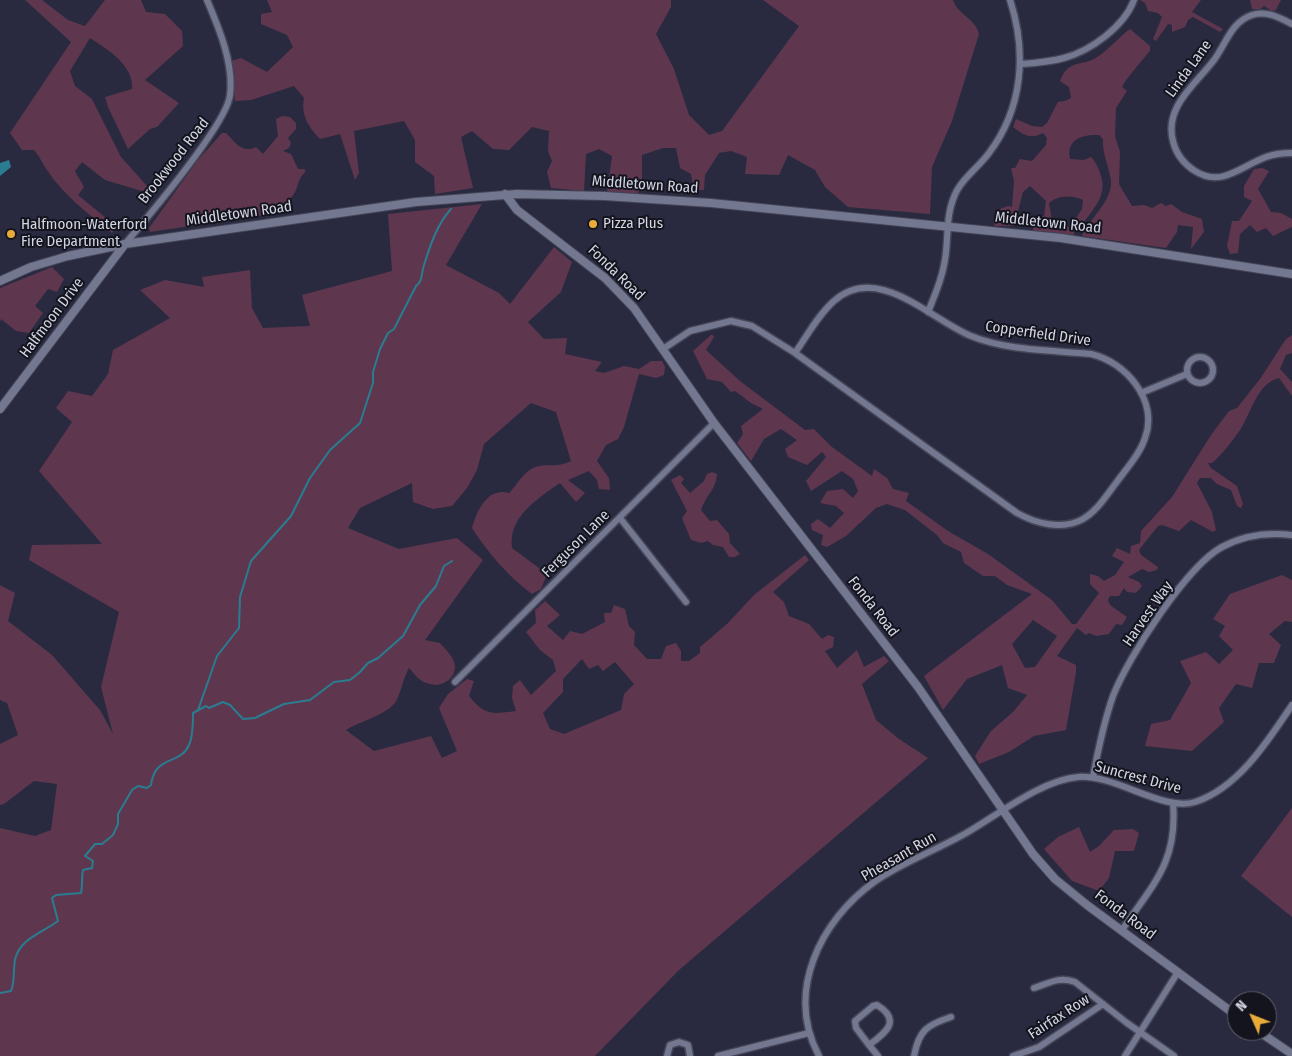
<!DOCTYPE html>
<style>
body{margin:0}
#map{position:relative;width:1292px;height:1056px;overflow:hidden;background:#292a3f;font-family:"Fira Sans Condensed",sans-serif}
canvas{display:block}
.north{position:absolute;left:1227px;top:991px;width:50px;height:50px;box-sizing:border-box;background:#13141d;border:1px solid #60616c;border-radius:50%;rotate:314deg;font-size:14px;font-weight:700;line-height:20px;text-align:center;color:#d3d5e3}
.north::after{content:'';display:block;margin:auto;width:18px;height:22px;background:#e9ab38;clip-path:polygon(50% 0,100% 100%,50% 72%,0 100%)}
</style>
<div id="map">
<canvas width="1292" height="1056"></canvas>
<div class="north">N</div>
</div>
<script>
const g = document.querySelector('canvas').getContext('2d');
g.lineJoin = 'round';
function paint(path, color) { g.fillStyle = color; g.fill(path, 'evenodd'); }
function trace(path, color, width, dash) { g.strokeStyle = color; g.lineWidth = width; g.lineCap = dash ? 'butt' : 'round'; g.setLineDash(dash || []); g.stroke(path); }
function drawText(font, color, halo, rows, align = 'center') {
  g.font = font + ' "Fira Sans Condensed",sans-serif'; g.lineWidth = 4; g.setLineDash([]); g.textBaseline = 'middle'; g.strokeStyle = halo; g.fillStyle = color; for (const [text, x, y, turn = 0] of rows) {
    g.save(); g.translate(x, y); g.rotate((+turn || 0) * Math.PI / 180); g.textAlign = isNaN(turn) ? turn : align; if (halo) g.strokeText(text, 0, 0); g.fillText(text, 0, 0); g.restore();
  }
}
paint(new Path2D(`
 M25 0H42L68 20 85 26 105 0H141L146 12 165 14 182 31 183 46 145 80 179 103 157 127 150 129 128 149 108 107 105 97 132 89C134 65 108 50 90 38L70 71 75 86 92 99 121 157 155 195 105 180 82 162 75 171 84 187 78 195 117 227 112 233C90 215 63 195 47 170 42 163 40 157 34 150H22L10 133 71 42Z
 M267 0H671V7L656 34 674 69 689 115 709 135 722 131 799 26 763 0H953C958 15 976 19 979 34L952 121 932 167 930 214 848 207 825 187 815 170 788 155 779 175 745 174 747 157 731 151 719 153 705 175 704 190H694L691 174 680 168 676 148H663L642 155V180L638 193H607L612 156 599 149 586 154 584 191 551 188 547 172 552 161 548 151 549 131 532 127 509 150 493 149 472 131 461 137 473 188 435 194 434 176 415 162V140L404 121 354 131 359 173 355 180 340 134 320 139C308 126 301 116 304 98L294 86 251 100 235 101 231 61 241 58 267 72 293 47 287 35 261 24V14L272 12Z
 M1140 0H1201L1192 12 1223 29 1220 32 1193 17 1188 20 1185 27 1172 32V25L1168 24 1156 41 1153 39 1162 17 1158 13 1148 11 1145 3Z
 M1250 0H1281L1276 10 1272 11 1264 6 1260 9H1252Z
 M1130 29 1150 46V51C1144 58 1124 81 1122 87L1127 91 1116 108 1115 136 1120 152 1119 184 1132 206 1144 205 1152 208 1161 203 1166 206 1171 204 1182 212 1202 219 1204 232 1191 249 1193 227 1178 225 1177 232 1166 248 1082 236C1089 219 1112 202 1111 181 1109 166 1102 153 1103 139L1099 135C1082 134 1066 139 1070 159L1084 160 1091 157C1095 161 1097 165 1099 170 1109 195 1096 204 1083 224L1075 220 1082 209 1083 200C1073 195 1058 195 1049 203L1052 220 1074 229V235L1034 231 1031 224 1037 221 1039 218 1044 216 1046 201 1030 186 1023 192 1014 226H995L993 222 1000 215V209L1008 206 1012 207 1014 181 1011 168H1015L1020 159 1032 161 1046 145 1047 138 1043 133C1030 140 1024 135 1013 127L1016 119 1032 126 1042 127 1047 123 1058 102 1065 101 1071 98 1069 87 1060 81C1070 56 1083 69 1100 55 1111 47 1119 37 1130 29Z
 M282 116 290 117 296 123V129L288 138 291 143 289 148 283 151 291 154 298 169H304L306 171C299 178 299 182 296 190 293 198 285 201 285 212L150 232 149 228 198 160 222 133H226C235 142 242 154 256 147L263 154 278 136 276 119Z
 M1262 168 1269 171 1258 189 1271 212 1281 213 1292 219V227L1273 236 1266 228 1257 232 1250 225 1240 234 1238 253 1230 254 1227 246 1232 221H1239L1252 201 1244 197V186L1254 169Z
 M482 204 446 265 499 293 510 304 554 247 572 262 561 292 528 322 544 339 567 338 565 354 602 362 595 371 604 373 624 366 639 369 651 361H662L665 367 664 375 656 378 639 374 624 427 618 439 606 445 597 461 609 478 610 490 599 489 597 480 589 471 568 480 585 493 576 502 560 483C537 499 508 517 512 548L547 574 541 589 532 594C509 577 487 552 472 528 477 510 488 487 509 493 517 485 524 471 535 467 548 463 559 468 571 461L556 412 531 403 484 444 477 470 467 488 452 506 433 509 413 502 412 483 360 508 348 528 399 549 457 538 483 560 425 640 440 643C444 648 452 655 454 662 459 676 443 688 430 684 420 682 415 675 409 668 403 678 400 698 394 704 382 717 360 721 346 730L374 751 431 736 442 758 457 751 439 708 448 694 467 679 474 681 469 696C485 716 492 714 516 711L512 698 513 686 520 680 531 695 556 671 553 660 540 650 526 632 536 623 535 610 545 601 560 615 547 626 563 640 570 631 582 634 605 622 604 613H611L614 605 625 609 629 626 635 632 634 645 647 659H661L666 646 676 643 681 651V661H689L700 653V647L728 623 754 595 805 555 809 560 773 592 784 602 789 616 809 624 822 639 828 635 834 637 833 647 825 651 837 668 857 650 864 667 884 656 889 661 862 684 876 720 899 739 928 758 679 970 595 1056H0V828L35 836 51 830 57 784 34 781 4 804 0 805V744L18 735 7 703 0 700V585L15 593 8 621 52 655 100 710 113 734 101 687 119 612 29 560 32 545 102 544 39 471 72 422 56 408 68 391 92 396 108 374 113 350 170 318 140 290 165 280 204 287 202 277 250 270 252 308 263 328 310 326 302 295 392 271 388 214ZM582 659 589 669 598 665 603 671 615 662 634 684 624 694 621 710 564 734 550 729 543 713 563 692V679Z
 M52 267 64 279 57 292 48 289 35 306 43 313 29 333 16 331 1 319 0 322V288Z
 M712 334 714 337 706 350 740 381 805 430 814 429 832 447 872 476 874 469 887 478 893 489 909 493 906 501 948 531 988 554 1052 600 1072 624H1076L1099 593 1090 584V574L1098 576 1104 581 1115 575 1124 562 1112 556 1117 548 1130 554 1131 546 1140 543 1141 531 1172 497 1211 435 1229 411 1237 408 1260 379 1286 339 1292 335V353L1286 355 1280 369 1292 382V396L1279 378C1257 383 1251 414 1240 430 1232 441 1223 454 1212 463H1208L1211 468 1237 486 1243 504 1241 508 1237 506 1231 490 1217 484 1211 478H1200L1197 483 1212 512 1216 530 1213 532 1191 520 1179 531 1162 525 1158 526 1139 550 1141 555 1158 567 1157 570 1149 572 1142 569 1128 577 1139 582 1142 586 1136 593 1127 592 1124 588 1119 596H1110L1108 600 1110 605 1127 617 1122 625 1116 624 1109 634 1096 636 1089 633 1086 635 1077 628 1057 656 1076 665V672L1066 730 1034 736 1009 752 979 764 975 756 991 731 1013 712 1027 695 1008 688 1002 665 967 679 943 710 924 676 1032 594 1007 585 995 576H983L964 563 961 552 943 543 937 535 905 510 887 504 876 508 846 536 827 547 821 545 823 535 812 530 811 524 818 519 830 528 844 513 836 506 820 503 827 491 843 489 853 498 858 491 853 479 842 471 811 491 806 481 826 457 822 452 807 465 788 457 785 449 797 440 781 429 764 439 751 461 737 443 743 434 741 426 763 409 751 403 735 391 731 392 722 382 707 379 693 351ZM1033 620 1057 636 1035 667 1025 668 1012 644Z
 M712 472 717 474C716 490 706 495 701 510L710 521 717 520 729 534 730 543 740 554 735 557H729L723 547 713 545 708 541 701 543 691 540 682 518 687 511 671 480 680 475 684 479 681 483 690 493 704 481 707 474Z
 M1282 575 1292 580V622L1285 621 1269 634 1281 645 1274 663H1259L1252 688 1236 684 1219 708 1224 722 1192 751 1145 746 1151 724 1170 720 1191 683 1180 661 1206 652 1219 664 1233 650 1219 636 1225 626 1213 619 1230 594Z
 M1292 808V917L1241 876Z
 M1079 827 1090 852 1099 846 1114 830 1133 829 1139 833 1134 851H1115L1109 878 1099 891 1072 881 1044 849 1058 837Z`), '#5e374f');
paint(new Path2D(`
 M9 160 11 167 0 176V163Z`), '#2a7d91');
trace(new Path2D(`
 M198 710 217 656 239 628 240 597 251 561 291 516 310 478 330 450 360 423 373 383V372L380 349 388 333 394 329 416 286C423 281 421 274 424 265 430 246 437 224 451 209
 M0 993 11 991C15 981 13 971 15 960 19 939 42 933 58 921L52 898 56 895 81 893C83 885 81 879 83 870L92 868 93 861 85 856 95 844H102L113 835 118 824V814L132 790 138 786 147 788 151 785C155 754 180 766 189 745 193 737 193 722 193 713L206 706 209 708 223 702 230 705 243 719 255 718 284 704 310 700 334 682 350 680 360 672 368 663 378 658 403 636 420 605 436 586 444 566 452 561`), '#2a7d91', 2);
const minor = new Path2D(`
 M1292 24C1280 18 1266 10 1252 15 1231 22 1226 44 1214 60 1195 85 1164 107 1173 141 1176 154 1184 164 1195 171 1222 188 1241 166 1266 157 1274 154 1283 153 1292 153
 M1021 64C1035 63 1050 62 1064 58 1090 51 1124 27 1134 0
 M125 244C147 218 227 124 230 95 234 64 219 28 207 0
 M928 312C934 297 941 282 944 265 949 244 945 218 954 197 960 180 979 167 989 153 1023 108 1027 52 1010 0
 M663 349 690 331 731 321 752 326 795 353 1017 513C1035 523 1062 531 1083 519 1097 511 1106 496 1116 483 1126 469 1140 454 1145 438 1159 401 1126 362 1091 354 1052 350 1008 351 971 336 931 320 878 262 834 301 818 315 807 336 795 353
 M1187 370a13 13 0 1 1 26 0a13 13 0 1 1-26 0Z
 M1141 393 1187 374
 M620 518 686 602
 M455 682 714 423
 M1093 777C1098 750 1104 722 1113 696 1128 657 1187 566 1222 547 1244 535 1268 532 1292 535
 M1122 930C1153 884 1178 862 1173 803
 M1034 988C1049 983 1060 976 1075 982L1127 1023 1174 1056
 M877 1005C903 1021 884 1034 869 1045L856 1028 855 1021 873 1006Z
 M869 1045 878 1056
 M667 1056 670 1045 679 1042 688 1045 690 1056
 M718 1056 809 1033
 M819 1056C785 992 820 921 874 882 903 862 937 850 968 832 999 814 1042 780 1078 777 1115 774 1163 812 1195 802 1238 788 1268 741 1292 705
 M914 1056C919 1030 927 1025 951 1017
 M1013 1056 1039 1047 1103 1004
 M1125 1056 1178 972`);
const tertiary = new Path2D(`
 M505 194 517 210 605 278 634 308 714 423 918 687 1033 854 1055 879 1087 905 1237 1016
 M0 281 31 267 68 256 125 244 416 202 517 194 604 196 711 203 1061 238 1292 274
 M0 409 125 244
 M1258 1031 1292 1054`);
trace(minor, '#444557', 9);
trace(tertiary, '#444557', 10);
trace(minor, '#747790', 6);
trace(tertiary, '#747790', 8);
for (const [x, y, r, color] of [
 [593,224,5,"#e9ab38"],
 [11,234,5,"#e9ab38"]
]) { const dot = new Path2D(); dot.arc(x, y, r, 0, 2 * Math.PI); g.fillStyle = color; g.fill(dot); trace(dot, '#13141d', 2); }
drawText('15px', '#d3d5e3', '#13141d', [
 ["Linda Lane",1189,69,-54],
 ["Brookwood Road",174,161,-52],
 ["Middletown Road",645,185,4],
 ["Middletown Road",239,214,-8],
 ["Middletown Road",1048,223,6],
 ["Fonda Road",616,273,44],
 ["Halfmoon Drive",52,318,-53],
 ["Copperfield Drive",1038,334,8],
 ["Ferguson Lane",576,544,-45],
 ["Fonda Road",873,607,52],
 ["Harvest Way",1148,614,-55],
 ["Suncrest Drive",1138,778,15],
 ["Pheasant Run",899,857,-30],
 ["Fonda Road",1125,915,37],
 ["Fairfax Row",1059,1017,-33]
]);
drawText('15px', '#d3d5e3', '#13141d', [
 ["Pizza Plus",603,224],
 ["Halfmoon-Waterford",21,225],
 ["Fire Department",21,242]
], 'left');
</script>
